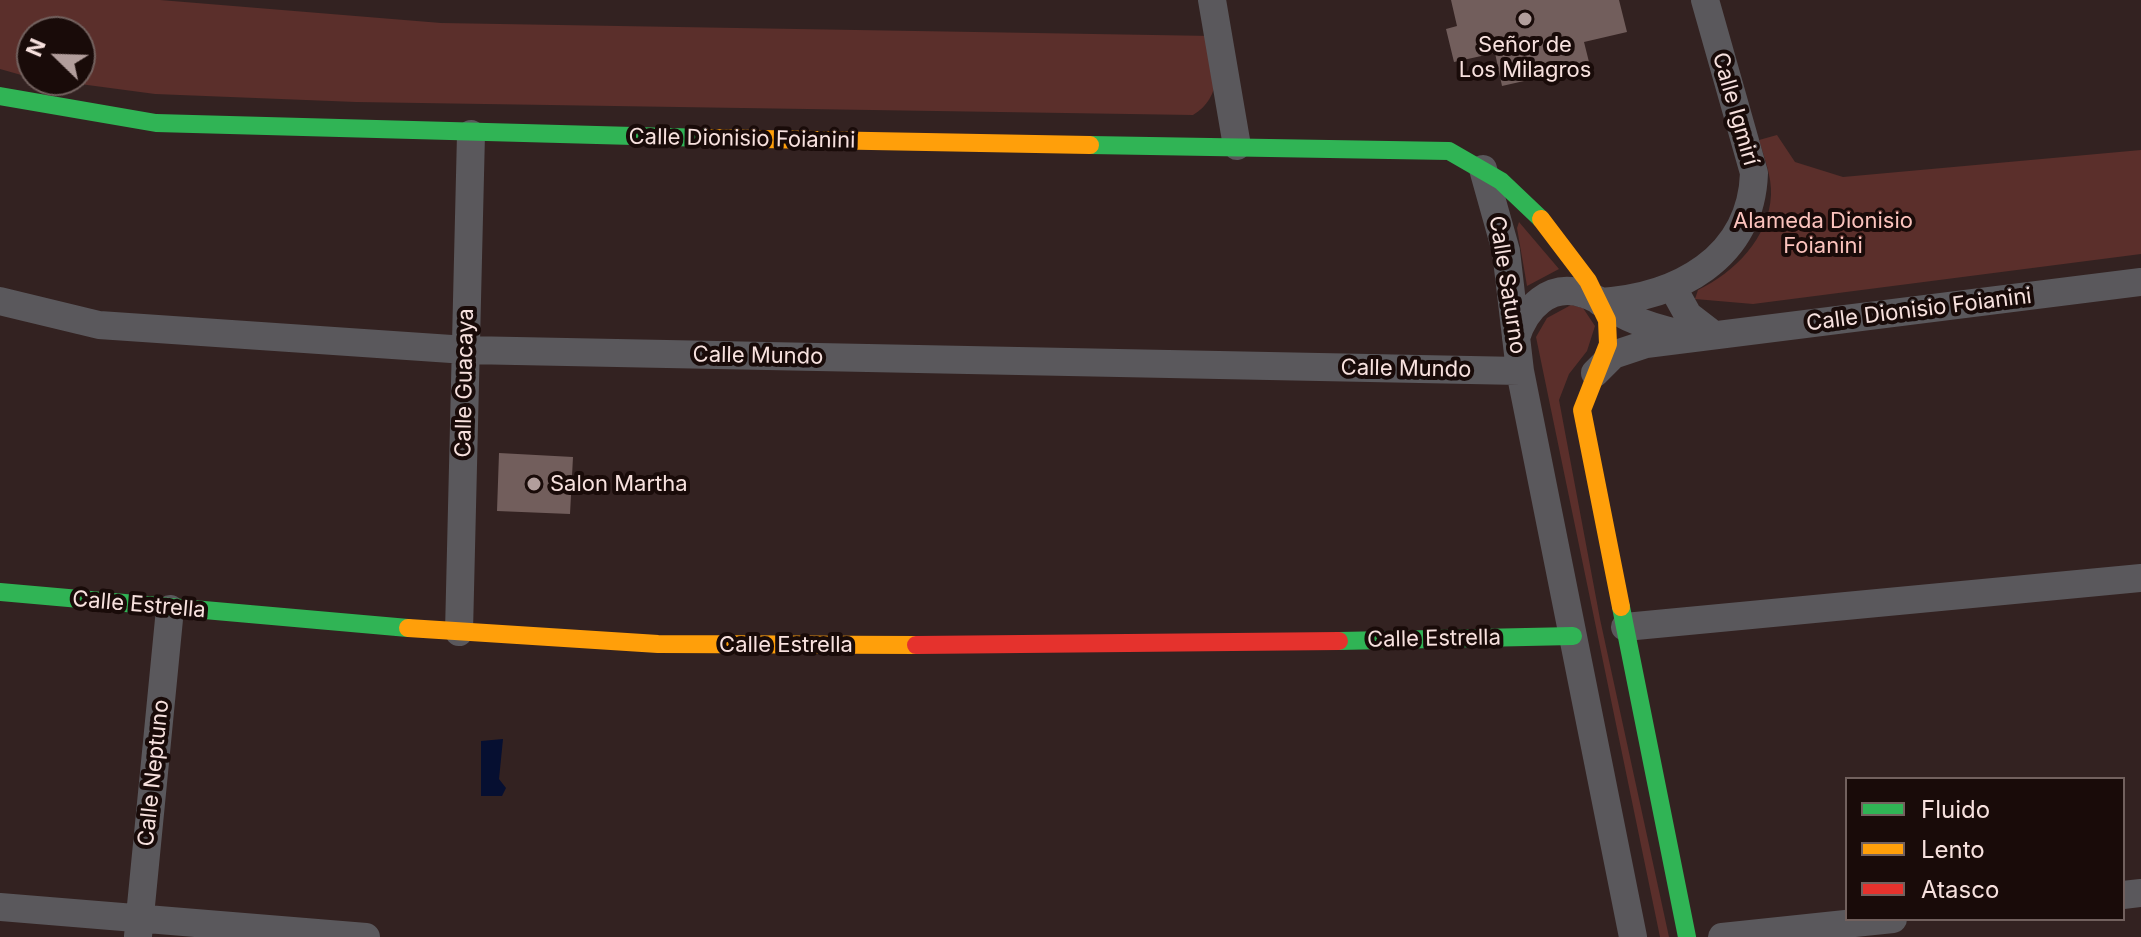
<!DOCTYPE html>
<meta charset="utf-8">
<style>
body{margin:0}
#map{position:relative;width:2141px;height:937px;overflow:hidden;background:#332221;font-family:Inter,sans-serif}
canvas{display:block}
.legend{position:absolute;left:1845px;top:777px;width:280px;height:144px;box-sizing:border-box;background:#190b09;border:2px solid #72615e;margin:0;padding:10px 14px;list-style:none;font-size:24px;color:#f7e1de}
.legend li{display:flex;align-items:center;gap:16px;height:40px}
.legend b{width:40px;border:2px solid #72615e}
.north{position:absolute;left:16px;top:16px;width:80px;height:80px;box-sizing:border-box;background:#190b09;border:2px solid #72615e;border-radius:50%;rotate:293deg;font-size:22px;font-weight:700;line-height:32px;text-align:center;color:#f7e1de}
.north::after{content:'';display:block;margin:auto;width:28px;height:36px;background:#b29e9c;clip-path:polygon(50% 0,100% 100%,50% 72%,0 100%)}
</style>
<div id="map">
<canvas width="2141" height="937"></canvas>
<ul class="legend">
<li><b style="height:10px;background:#30b455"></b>Fluido</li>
<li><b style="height:10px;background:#ff9f0a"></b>Lento</li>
<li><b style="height:10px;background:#e5322d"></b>Atasco</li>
</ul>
<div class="north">N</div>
</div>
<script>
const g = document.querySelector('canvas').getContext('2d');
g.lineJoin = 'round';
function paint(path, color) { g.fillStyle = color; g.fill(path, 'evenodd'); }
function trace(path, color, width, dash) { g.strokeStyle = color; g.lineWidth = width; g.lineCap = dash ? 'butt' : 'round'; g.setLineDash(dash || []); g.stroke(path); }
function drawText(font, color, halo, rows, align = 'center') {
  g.font = font + ' Inter,sans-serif'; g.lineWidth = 8; g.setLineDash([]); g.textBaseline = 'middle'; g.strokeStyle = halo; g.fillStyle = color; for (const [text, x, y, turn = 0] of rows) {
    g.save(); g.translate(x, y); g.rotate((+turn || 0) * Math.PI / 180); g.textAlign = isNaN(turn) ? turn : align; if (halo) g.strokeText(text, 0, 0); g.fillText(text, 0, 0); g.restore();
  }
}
paint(new Path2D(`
 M0 0H160L441 23 1213 36C1217 66 1223 97 1193 115L356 102 155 94 50 80H80V32H32V78L0 69Z
 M1777 135 1795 162 1843 177 2141 150V254L1753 304 1695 299 1698 290C1734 273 1769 238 1771 195 1772 177 1764 157 1759 140Z
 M1519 222 1559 269 1527 286 1517 228Z
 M1571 305 1583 308 1595 326 1587 351 1569 374 1559 400 1600 619 1669 937H1660L1536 337 1547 318Z`), '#5b2f2b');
paint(new Path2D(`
 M503 739 499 779 506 788 502 796H481V741Z`), '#060f31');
paint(new Path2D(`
 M1451 0H1619L1627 32 1584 42 1590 66 1502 86 1495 53 1454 62 1446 29 1457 26Z
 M499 453 573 457 570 514 497 511Z`), '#725e5c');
trace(new Path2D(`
 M1212 0 1237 146
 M1483 169 1506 251 1520 371 1633 937
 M1673 288 1688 315 1714 335
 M0 301 99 325 466 350 1520 371
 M1600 302C1677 297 1751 259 1754 173L1705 0
 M1516 338C1525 308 1550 282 1584 294 1600 299 1614 310 1628 317 1645 325 1663 330 1681 334
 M1595 373 1613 355 1646 344 2141 282
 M1625 627 2141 578
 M459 632 471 134
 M2123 895 2141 893
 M0 907 366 937
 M138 936 170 609
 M1722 937 1893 919`), '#5a585c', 28);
trace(new Path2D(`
 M0 96 156 123 707 138
 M1090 145 1449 151 1501 181 1541 219
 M0 592 408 628
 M1621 607 1687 937
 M1339 641 1573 636`), '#30b455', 18);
trace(new Path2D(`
 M707 138 1090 145
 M1541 219 1588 281 1607 320 1608 344 1582 410 1621 607
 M408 628 658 644 916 645`), '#ff9f0a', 18);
trace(new Path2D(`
 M916 645 1339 641`), '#e5322d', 18);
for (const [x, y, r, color] of [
 [1525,19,8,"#b29e9c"],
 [534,484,8,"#b29e9c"]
]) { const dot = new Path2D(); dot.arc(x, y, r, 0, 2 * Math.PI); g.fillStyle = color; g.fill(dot); trace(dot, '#190b09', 3); }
drawText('22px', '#f7e1de', '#190b09', [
 ["Señor de",1525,45],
 ["Los Milagros",1525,70],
 ["Salon Martha",550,484,"left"]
]);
drawText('22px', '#f7e1de', '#190b09', [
 ["Calle Igmirí",1735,109,74],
 ["Calle Dionisio Foianini",742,139,1],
 ["Calle Saturno",1507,285,81],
 ["Calle Dionisio Foianini",1919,310,-7],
 ["Calle Mundo",758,356,1],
 ["Calle Mundo",1406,369,1],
 ["Calle Guacaya",465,383,-89],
 ["Calle Estrella",139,605,5],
 ["Calle Estrella",1434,639,-1],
 ["Calle Estrella",786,645],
 ["Calle Neptuno",154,773,-84]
]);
drawText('22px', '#fbc3bd', '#190b09', [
 ["Alameda Dionisio",1823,221],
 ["Foianini",1823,246]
]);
</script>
